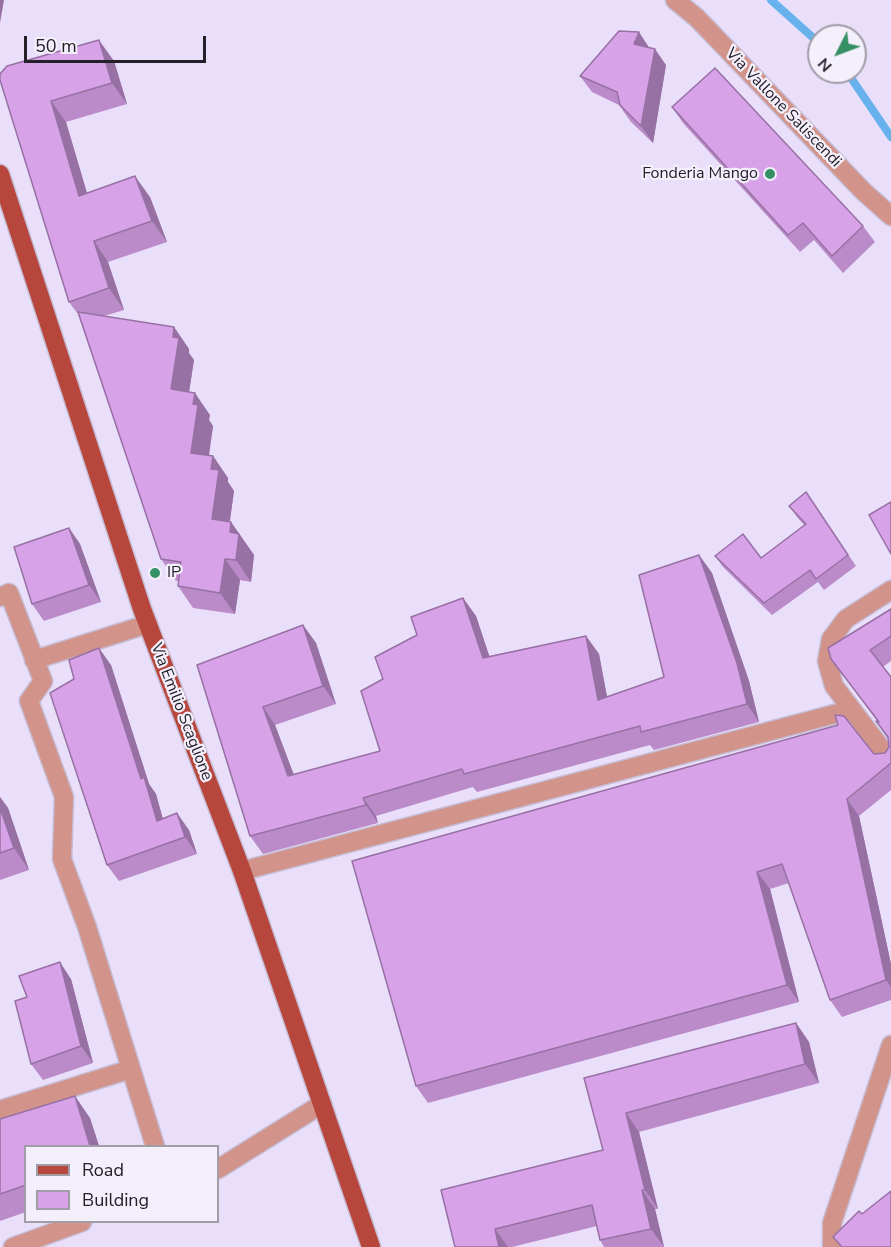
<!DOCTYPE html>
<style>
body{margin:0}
#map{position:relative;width:891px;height:1247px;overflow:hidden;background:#eadffb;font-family:"Nunito Sans",sans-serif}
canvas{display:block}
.legend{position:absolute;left:24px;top:1145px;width:195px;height:78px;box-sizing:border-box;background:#f4f0fb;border:2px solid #a19da7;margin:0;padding:8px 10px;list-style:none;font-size:18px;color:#24202a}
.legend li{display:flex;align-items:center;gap:12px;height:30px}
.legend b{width:30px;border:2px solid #a19da7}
.north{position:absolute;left:807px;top:24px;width:60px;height:60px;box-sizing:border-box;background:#f4f0fb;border:2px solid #a19da7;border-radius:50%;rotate:228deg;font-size:16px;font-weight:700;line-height:24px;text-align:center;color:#24202a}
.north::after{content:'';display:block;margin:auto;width:21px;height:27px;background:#369066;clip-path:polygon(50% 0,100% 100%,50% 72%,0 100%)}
.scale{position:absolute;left:24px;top:36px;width:182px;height:27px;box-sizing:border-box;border:3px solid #24202a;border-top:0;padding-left:8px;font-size:18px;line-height:21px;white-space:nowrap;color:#24202a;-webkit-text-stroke:4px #f4f0fb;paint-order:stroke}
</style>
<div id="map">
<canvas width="891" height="1247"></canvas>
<ul class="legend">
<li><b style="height:8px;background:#b7463d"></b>Road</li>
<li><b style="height:16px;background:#d8a2e9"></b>Building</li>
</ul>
<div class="north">N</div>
<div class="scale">50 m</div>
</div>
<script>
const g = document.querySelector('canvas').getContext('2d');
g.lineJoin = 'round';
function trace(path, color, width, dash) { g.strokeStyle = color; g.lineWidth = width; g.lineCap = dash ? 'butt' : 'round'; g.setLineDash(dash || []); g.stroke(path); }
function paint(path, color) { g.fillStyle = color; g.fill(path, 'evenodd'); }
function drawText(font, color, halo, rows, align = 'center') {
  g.font = font + ' "Nunito Sans",sans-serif'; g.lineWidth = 4.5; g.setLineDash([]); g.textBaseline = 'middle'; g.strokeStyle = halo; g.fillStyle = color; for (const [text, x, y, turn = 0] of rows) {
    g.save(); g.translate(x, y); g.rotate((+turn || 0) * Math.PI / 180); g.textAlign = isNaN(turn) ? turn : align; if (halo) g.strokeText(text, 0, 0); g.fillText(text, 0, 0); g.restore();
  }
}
trace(new Path2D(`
 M771 0 819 43
 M847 72 891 137`), '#67b1ec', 8);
const minor = new Path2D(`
 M675 0 697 18 863 191 891 216
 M891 590 846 619 831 639 827 661 834 686 891 761
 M0 597 9 593 43 681 29 701 64 797 62 859 87 927 155 1146
 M34 660 148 624
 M242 871 850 710
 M0 1110 131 1069
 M218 1169 322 1104
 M13 1247 82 1222
 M832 1247V1223L891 1045`);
const major = new Path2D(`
 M0 174 142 609 242 871 371 1247`);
trace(minor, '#c6bdd5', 21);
trace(major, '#c6bdd5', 21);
trace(minor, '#d2938a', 18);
trace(major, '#b7463d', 18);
paint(new Path2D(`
 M649 47 666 65 653 143 631 122 619 105 592 92 580 76Z
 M114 61 127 104 66 122 87 193 150 197 167 242 108 262 124 310 104 316 174 327 189 349V353L194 360 189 392 210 415 209 420 213 426 209 456H213L228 478V482L234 491 230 521 231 522 254 555 251 582 240 580 235 614 193 608 178 586V581H176L161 559 78 314 69 302 0 80Z
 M672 107 863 226 875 242 843 273 814 240 800 252 683 123Z
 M806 492 856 566 824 590 818 582 772 615 723 567 715 556 761 558 804 525 797 517 789 506Z
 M69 528 80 544 101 602 44 621 32 604Z
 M699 555 712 573 749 681 759 722 654 750 650 745 477 792 473 787 376 816 378 823 263 854 250 836 197 665 303 625 316 643 336 704 275 725 294 775 380 751 383 679 417 635 463 598 476 616 489 656 586 636 599 654 607 697 664 677Z
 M891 609V661L883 667 891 677V790L859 816 891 964V1000L842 1017 830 1000 789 883 770 889 799 1002 428 1103 416 1086 874 754 885 753 889 747 888 739 876 721 878 722 831 659Z
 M111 665 149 784 156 794 163 819 189 830 197 854 119 881 107 865Z
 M0 797 8 808 29 870 0 880Z
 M71 979 93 1063 43 1080 31 1064Z
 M796 1023 809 1042 819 1083 639 1132 658 1209H655L664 1247H604L600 1240 597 1226 512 1247H455L603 1150 584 1078Z
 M90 1118 99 1146H26V1212L0 1221V1119Z`), '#ba8bc8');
paint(new Path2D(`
 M0 0H4L0 23Z
 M639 32 650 49 634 44Z
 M99 40 114 61 127 104 112 83Z
 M655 49 666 65 653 143 641 126Z
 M51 101 66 122 94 217 79 196Z
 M135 176 150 197 167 242 152 221Z
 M94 241 108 262 124 310 109 288Z
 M174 327 189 349V353L194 360 186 411 171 389 173 337Z
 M195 393 210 415 209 420 213 426 206 474 191 453 193 404Z
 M213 456 228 478V482L234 491 227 540 212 519 211 469Z
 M231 522 254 555 251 582 236 560 230 532Z
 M69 528 80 544 101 602 89 585Z
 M699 555 712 573 749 681 759 722 747 704Z
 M225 559 240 580 235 614 220 593Z
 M463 598 476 616 496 676 483 658Z
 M303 625 316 643 336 704 323 686Z
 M586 636 599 654 611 718 598 700Z
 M99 648 111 665 149 784 156 794 168 838 157 821 141 779Z
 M263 707 275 725 301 794 288 776Z
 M0 797 8 808 29 870 14 848 0 808Z
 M363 798 376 816 378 823 366 805Z
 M847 799 859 816 891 964V987L886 980Z
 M177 813 189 830 197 854 185 837Z
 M757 872 770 889 799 1002 787 985Z
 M60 962 71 979 93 1063 81 1046Z
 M796 1023 809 1042 819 1083 805 1064Z
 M75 1096 90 1118 99 1146H90Z
 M626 1113 639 1132 658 1209 645 1190Z
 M642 1190 655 1209 664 1247 651 1229Z
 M495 1229 508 1247H499Z`), '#9771a3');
const building = new Path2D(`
 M619 31 639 32 634 44 655 49 641 126 620 105 617 92 580 76Z
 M99 40 112 83 51 101 79 196 135 176 152 221 94 241 109 288 69 302 0 80V74L7 66Z
 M715 68 863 226 832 256 803 223 788 235 672 107Z
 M78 312 174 327 173 337 179 338 171 389 195 393 193 404 198 405 191 453 213 456 211 469 219 470 212 519 231 522 230 532 239 534 236 560 225 559 220 593 178 586 181 562 161 559Z
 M806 492 848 555 816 579 810 570 764 603 715 556 743 534 761 558 806 524 789 506Z
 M891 502V554L869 515Z
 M69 528 89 585 32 604 14 547Z
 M699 555 737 663 747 704 641 732 640 726 464 774 462 769 363 798 366 805 250 836 197 665 303 625 323 686 263 707 288 776 380 751 361 691 383 679 375 657 417 635 411 617 463 598 483 658 586 636 598 700 664 677 639 575Z
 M891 609V636L870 650 891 677V763L847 799 886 980 830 1000 782 864 757 872 787 985 416 1086 352 861 838 725 835 715 844 716 874 754 885 753 889 747 888 737 876 721 879 722 831 659 828 648Z
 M99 648 141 779 144 777 157 821 177 813 185 837 107 865 50 693 74 679 69 660Z
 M0 808 14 848 0 853Z
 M60 962 81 1046 31 1064 15 1001 27 997 19 976Z
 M796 1023 805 1064 626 1113 645 1190H642L651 1229 600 1240 592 1205 495 1229 499 1247H455L441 1190 603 1150 584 1078Z
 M75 1096 90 1146H26V1185L0 1194V1119Z
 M891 1191V1247H842L833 1237 859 1211 862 1214Z`);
paint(building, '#d8a2e9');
trace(building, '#9771a3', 1.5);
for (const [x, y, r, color] of [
 [770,174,6,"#369066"],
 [155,573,6,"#369066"]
]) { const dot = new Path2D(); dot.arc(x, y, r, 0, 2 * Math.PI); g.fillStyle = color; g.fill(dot); trace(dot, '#f4f0fb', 2); }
drawText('16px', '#24202a', '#f4f0fb', [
 ["Via Vallone Saliscendi",783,108,46],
 ["Via Emilio Scaglione",181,712,69]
]);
drawText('16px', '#24202a', '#f4f0fb', [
 ["Fonderia Mango",758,174],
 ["IP",167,573,"left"]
], 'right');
</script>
